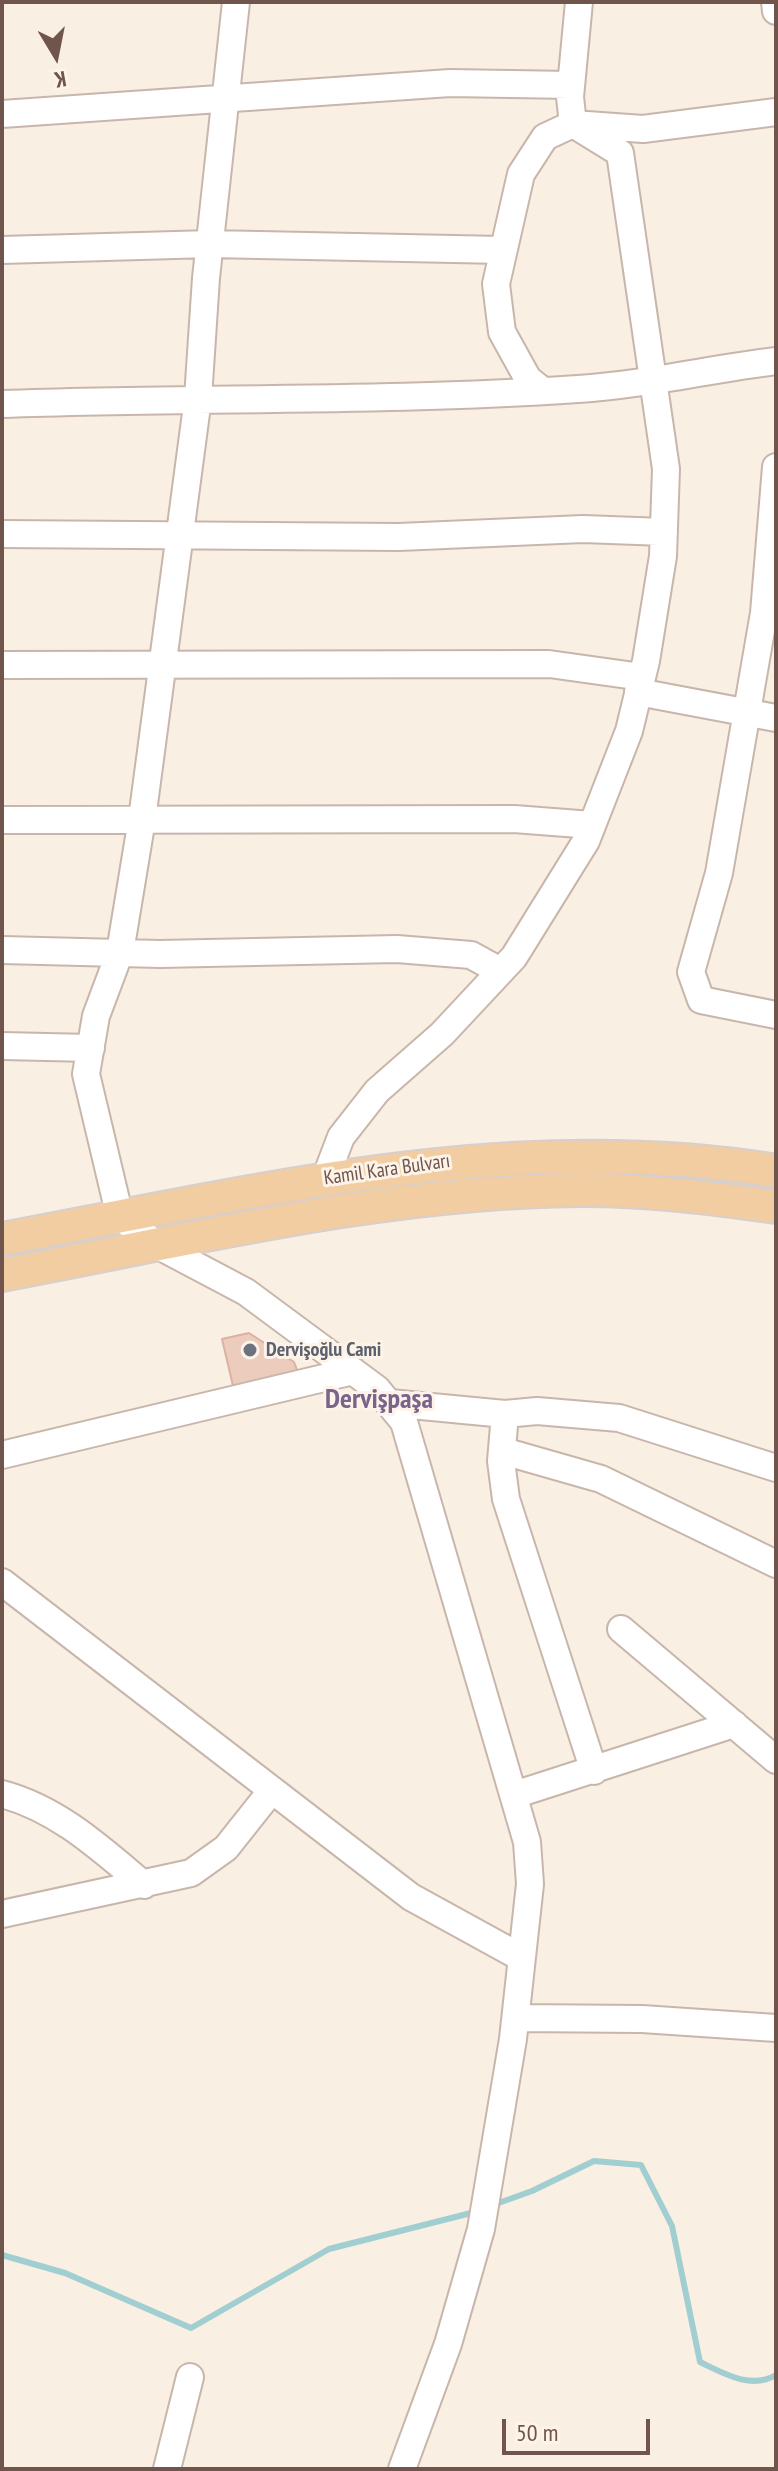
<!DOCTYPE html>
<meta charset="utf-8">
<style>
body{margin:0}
#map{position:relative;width:778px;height:2471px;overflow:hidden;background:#f9efe3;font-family:"PT Sans Narrow",sans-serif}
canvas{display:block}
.frame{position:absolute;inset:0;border:4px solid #6f554c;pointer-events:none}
.north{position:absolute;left:16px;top:16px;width:80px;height:80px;-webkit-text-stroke:6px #fdf3e8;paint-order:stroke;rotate:170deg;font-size:22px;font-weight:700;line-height:32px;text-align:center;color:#6f554c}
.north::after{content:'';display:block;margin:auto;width:28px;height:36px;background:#6f554c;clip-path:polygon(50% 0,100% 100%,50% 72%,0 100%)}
.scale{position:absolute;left:502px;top:2419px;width:148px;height:36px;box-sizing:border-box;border:4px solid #6f554c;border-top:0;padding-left:10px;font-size:24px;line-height:28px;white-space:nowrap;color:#6f554c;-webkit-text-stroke:6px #fdf3e8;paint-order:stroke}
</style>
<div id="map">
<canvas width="778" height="2471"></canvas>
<div class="frame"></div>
<div class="north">K</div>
<div class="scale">50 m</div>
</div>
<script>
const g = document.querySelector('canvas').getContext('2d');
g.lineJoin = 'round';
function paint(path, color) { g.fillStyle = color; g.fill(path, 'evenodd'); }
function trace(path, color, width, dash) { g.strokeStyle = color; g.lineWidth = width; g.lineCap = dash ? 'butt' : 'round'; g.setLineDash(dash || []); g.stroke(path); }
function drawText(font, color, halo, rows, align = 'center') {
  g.font = font + ' "PT Sans Narrow",sans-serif'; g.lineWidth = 6; g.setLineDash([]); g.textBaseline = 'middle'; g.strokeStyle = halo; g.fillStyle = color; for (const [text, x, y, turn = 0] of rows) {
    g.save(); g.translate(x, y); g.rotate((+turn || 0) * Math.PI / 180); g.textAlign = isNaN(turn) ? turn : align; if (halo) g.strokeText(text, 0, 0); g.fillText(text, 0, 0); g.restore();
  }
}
paint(new Path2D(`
 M528 1170 654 1172 776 1184V1189C665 1176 554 1171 443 1181 368 1188 294 1204 221 1217L220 1212 378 1185Z`), '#d4e5c3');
trace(new Path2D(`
 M493 2205 532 2191 594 2161 641 2165 672 2226 700 2362C723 2373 751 2390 776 2375
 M2 2255 65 2273 191 2328 329 2249 475 2212`), '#a1ced1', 6);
const building = new Path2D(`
 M249 1333 294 1362 299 1375 234 1390 222 1339Z`);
paint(building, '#ecccbd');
trace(building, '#ddb19f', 2);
const minor = new Path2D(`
 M236 2 206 278 198 398 142 819 120 952 96 1016 86 1074 120 1217 159 1246 246 1292 377 1389 404 1422 527 1842 530 1884 513 2039 481 2229 448 2344 402 2469
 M775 2 776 11
 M2 114 450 83 571 85
 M2 250 210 244 502 250
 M543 391 528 379 502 332 496 284 521 174 545 137 573 124 643 129 776 112
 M2 404C194 397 386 402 578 389 644 385 710 369 776 361
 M776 467 764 613 719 873 691 972 701 1000 776 1015
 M2 534 399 537 583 529 664 532
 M2 665 549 664 642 677
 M638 692 776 718
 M2 820 514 819 592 825
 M2 950 160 954 397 949 471 955 500 971
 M2 1046 91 1048
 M325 1179 341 1137 377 1091 442 1034 514 957 586 841 629 731 646 661 663 556 666 469 620 153 573 124 570 97 579 2
 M390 1403 505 1414 537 1411 619 1418 776 1468
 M505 1414 501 1461 506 1499 594 1771
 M503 1451 601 1479 776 1564
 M2 1455 353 1371
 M2 1582 411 1897 522 1958
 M621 1629 776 1760
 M2 1794C58 1809 100 1848 144 1885
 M514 1795 734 1724
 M2 1914 191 1873 226 1848 272 1790
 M516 2018 642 2019 776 2028
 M167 2469 190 2377`);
const major = new Path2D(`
 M2 1239C259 1191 513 1128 776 1171
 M2 1275C193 1239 387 1191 583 1190 648 1190 712 1198 776 1207`);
trace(minor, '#c9b6ab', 30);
trace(major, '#d7cfcd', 36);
trace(minor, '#fff', 26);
trace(major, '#f2cda1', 32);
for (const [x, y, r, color] of [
 [250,1350,8,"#6b7280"]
]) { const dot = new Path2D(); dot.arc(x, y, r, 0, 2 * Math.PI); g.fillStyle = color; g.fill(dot); trace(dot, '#fdf3e8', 3); }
drawText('20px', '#6f554c', '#fdf3e8', [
 ["Kamil Kara Bulvarı",387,1170,-8]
]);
drawText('bold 20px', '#5b616d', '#fdf3e8', [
 ["Dervişoğlu Cami",266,1350]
], 'left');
drawText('bold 28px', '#7a648b', '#fdf3e8', [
 ["Dervişpaşa",379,1400]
]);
</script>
